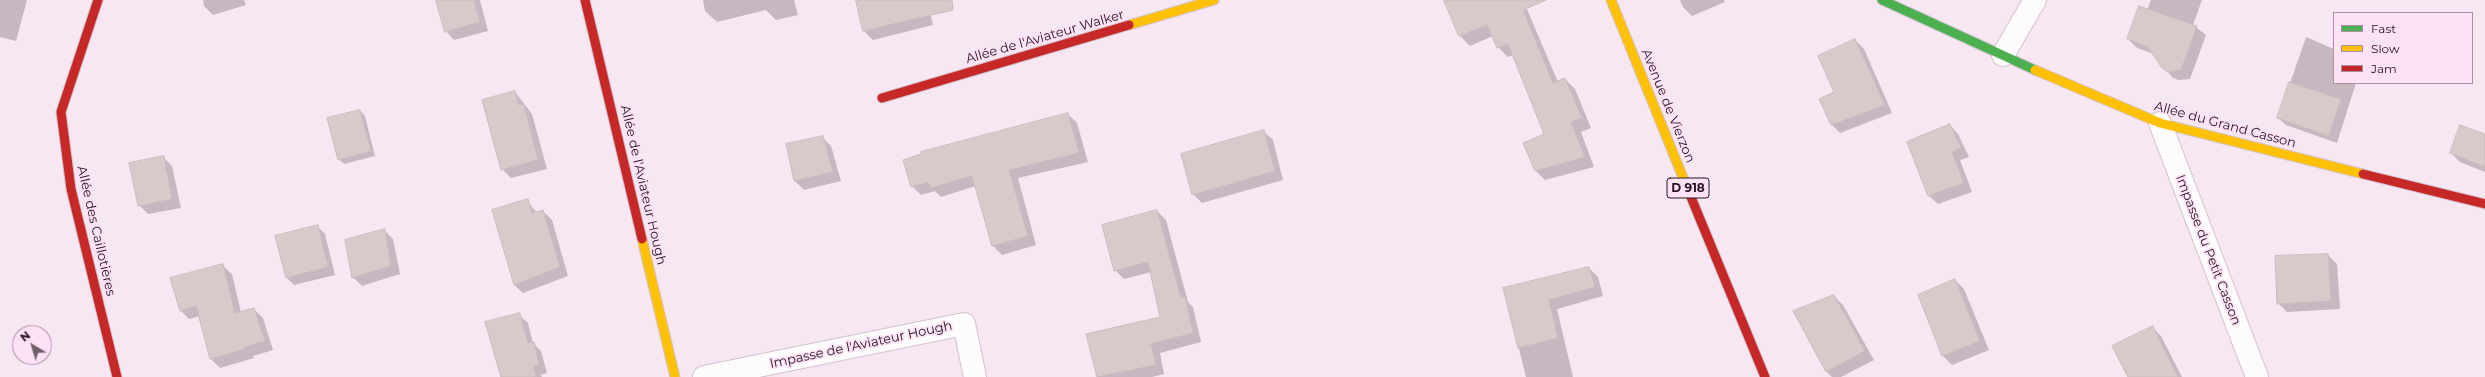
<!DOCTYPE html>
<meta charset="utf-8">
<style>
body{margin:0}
#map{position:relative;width:2485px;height:377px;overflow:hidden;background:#f7e7f2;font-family:Montserrat,sans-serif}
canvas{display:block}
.legend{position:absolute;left:2333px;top:12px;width:140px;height:72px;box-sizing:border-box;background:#fde1f4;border:1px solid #a790a0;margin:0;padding:5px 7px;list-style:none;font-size:12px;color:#261621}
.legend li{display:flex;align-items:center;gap:8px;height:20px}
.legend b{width:20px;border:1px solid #a790a0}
.north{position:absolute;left:12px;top:325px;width:40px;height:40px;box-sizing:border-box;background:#fde1f4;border:1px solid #a790a0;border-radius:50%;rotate:322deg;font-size:11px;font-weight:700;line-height:16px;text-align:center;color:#261621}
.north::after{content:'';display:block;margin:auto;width:14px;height:18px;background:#6f5f6a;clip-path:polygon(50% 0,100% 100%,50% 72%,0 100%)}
</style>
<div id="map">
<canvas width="2485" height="377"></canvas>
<ul class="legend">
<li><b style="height:5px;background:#4caf50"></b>Fast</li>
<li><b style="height:5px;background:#ffc107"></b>Slow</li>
<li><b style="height:5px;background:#c62828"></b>Jam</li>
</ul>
<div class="north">N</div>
</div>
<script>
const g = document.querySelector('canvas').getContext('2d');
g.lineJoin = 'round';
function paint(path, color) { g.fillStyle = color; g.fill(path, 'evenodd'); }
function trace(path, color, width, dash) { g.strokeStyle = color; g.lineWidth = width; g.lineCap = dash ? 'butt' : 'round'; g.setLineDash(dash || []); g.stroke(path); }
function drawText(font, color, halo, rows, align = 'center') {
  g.font = font + ' Montserrat,sans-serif'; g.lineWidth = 3.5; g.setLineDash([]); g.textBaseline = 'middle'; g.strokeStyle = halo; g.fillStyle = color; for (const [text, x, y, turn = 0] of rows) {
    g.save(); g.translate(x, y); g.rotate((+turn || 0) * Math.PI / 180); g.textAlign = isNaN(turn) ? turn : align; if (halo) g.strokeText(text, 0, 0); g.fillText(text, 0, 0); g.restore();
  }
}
paint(new Path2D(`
 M0 0H27L16 41 0 37Z
 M203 0H244L246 5 213 15 204 6Z
 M437 0H480L488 31 454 40 446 31Z
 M703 0H794L798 15 776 20 766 10 717 22 705 11Z
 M857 0H927L933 25 873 40 864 31Z
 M1445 0H1523L1558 82 1565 79 1575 89 1591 128 1581 132 1594 167 1545 180 1535 170 1546 135 1514 55 1508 57 1498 47 1493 36 1470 46 1460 36Z
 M1680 0H1724L1725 2 1692 16 1683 7Z
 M2151 0H2202L2193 25 2206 35 2190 79 2178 80 2172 77 2154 54 2137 48 2128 39 2147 10Z
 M2306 37 2334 49V83H2356L2337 143 2286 125 2278 118Z
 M1855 40 1864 49 1892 113 1840 133 1832 125 1821 99 1835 92Z
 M515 92 532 114 547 169 511 178 502 169Z
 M360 111 365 116 375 156 344 164 339 159Z
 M1068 114 1077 123 1088 162 1018 178 1036 245 1002 255 993 246 976 186 941 197 935 191 921 195 912 186 922 155Z
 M1950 125 1958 134 1969 157 1960 160 1972 192 1938 204 1929 196 1908 142Z
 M1264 132 1273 140 1283 180 1202 203 1193 194Z
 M2485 135V172L2460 162 2451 153Z
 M822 137 831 146 841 181 804 190 795 181 787 145Z
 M163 157 172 166 181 208 148 214 139 205Z
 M527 201 537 213 543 211 552 220 568 276 523 293 514 285Z
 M1157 211 1166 220 1188 302 1193 307 1201 342 1160 353 1164 374 1152 377H1098L1088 335 1161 318 1151 272 1124 279 1115 270Z
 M317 226 325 234 335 275 294 285 286 277Z
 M384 230 393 239 400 274 362 286 353 277Z
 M2328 255 2337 264 2340 309 2287 312 2278 303Z
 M223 266 232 274 241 312 254 309 263 318 273 350 253 356 254 358 220 368 211 359 200 316 189 319 181 311Z
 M1589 268 1598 277 1603 296 1557 309 1573 377H1526L1504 289Z
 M1955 280 1964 289 1989 350 1952 365 1943 356 1919 296Z
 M1834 296 1843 305 1874 360 1841 377H1832L1826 371Z
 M519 315 528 323 533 343 541 351 547 373 541 375 542 377H503Z
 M2152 327 2161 336 2182 377H2129Z`), '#0003');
const building = new Path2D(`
 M436 0H474L480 22 445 32Z
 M856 0H952L953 10 863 31Z
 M1444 0H1546L1523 10 1553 83 1565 78 1582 118 1571 122 1585 157 1535 171 1523 143 1544 134 1508 44 1497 48 1487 25 1459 36Z
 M2139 6 2197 26 2181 70 2168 72 2162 68 2148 47 2127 39Z
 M1855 39 1885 105 1831 125 1819 99 1834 92 1818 56Z
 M2289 82 2341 99 2329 136 2277 118Z
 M515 91 519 105 524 104 538 160 501 170 482 100Z
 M360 110 371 151 338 160 327 118Z
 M1068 113 1079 153 1009 170 1028 236 992 246 972 176 931 188 928 182 911 187 903 160 921 154V152Z
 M1950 124 1961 148 1952 152 1964 183 1928 196 1907 142Z
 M2460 125 2485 134V167L2450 153Z
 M1264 130 1275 171 1192 195 1181 154Z
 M823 136 833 172 794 181 786 144Z
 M164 156 172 199 138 206 129 163Z
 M528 199 532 213 543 210 560 267 514 285 492 210Z
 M1157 210 1181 298 1185 297 1193 333 1151 344 1156 365 1097 377 1086 334 1160 317 1148 262 1114 271 1102 225Z
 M318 225 328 267 286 278 275 236Z
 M385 229 391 266 352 278 345 240Z
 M2328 254 2331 301 2277 304 2275 256Z
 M223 264 235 313 254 308 265 341 245 347V349L210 359 196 306 180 311 170 278Z
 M1589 267 1595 287 1549 300 1558 338 1518 348 1503 288Z
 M1955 279 1980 341 1942 356 1918 295Z
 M1834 295 1865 351 1826 372 1793 311Z
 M520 313 528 343 534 342 539 365 534 367 536 377H501L485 322Z
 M2153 326 2163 347 2178 377H2128L2112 346Z`);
paint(building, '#dac9cb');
trace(building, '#ccbabd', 1);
const street = new Path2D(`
 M2003 55 2035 0
 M2160 123 2257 377
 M704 377 964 324 975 377`);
const fast = new Path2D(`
 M1882 0 2035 70`);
const slow = new Path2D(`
 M1611 0 1686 185
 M1129 25 1214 0
 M2035 70 2160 123 2363 174
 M642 239 675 377`);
const jam = new Path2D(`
 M98 0 61 112 71 189 117 377
 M585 0 642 239
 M882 98 1129 25
 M2363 174 2485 204
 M1686 185 1765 377`);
trace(street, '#d2c2cd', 24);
trace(fast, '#d2c2cd', 11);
trace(slow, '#d2c2cd', 11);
trace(jam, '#d2c2cd', 11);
trace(street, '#fefbfd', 22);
trace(fast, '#4caf50', 9);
trace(slow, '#ffc107', 9);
trace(jam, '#c62828', 9);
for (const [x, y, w] of [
 [1688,188,42]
]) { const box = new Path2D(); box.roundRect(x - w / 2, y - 10, w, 20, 3); g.fillStyle = '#fde1f4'; g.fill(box); trace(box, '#261621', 1); }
drawText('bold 12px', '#261621', null, [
 ["D 918",1688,188]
]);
drawText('13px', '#261621', '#fde1f4', [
 ["Allée de l'Aviateur Walker",1045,37,-16],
 ["Avenue de Vierzon",1668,106,68],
 ["Allée du Grand Casson",2225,125,15],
 ["Allée de l'Aviateur Hough",643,185,77],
 ["Allée des Caillotières",96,231,77],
 ["Impasse du Petit Casson",2208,250,69],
 ["Impasse de l'Aviateur Hough",861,345,-12]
]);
</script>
